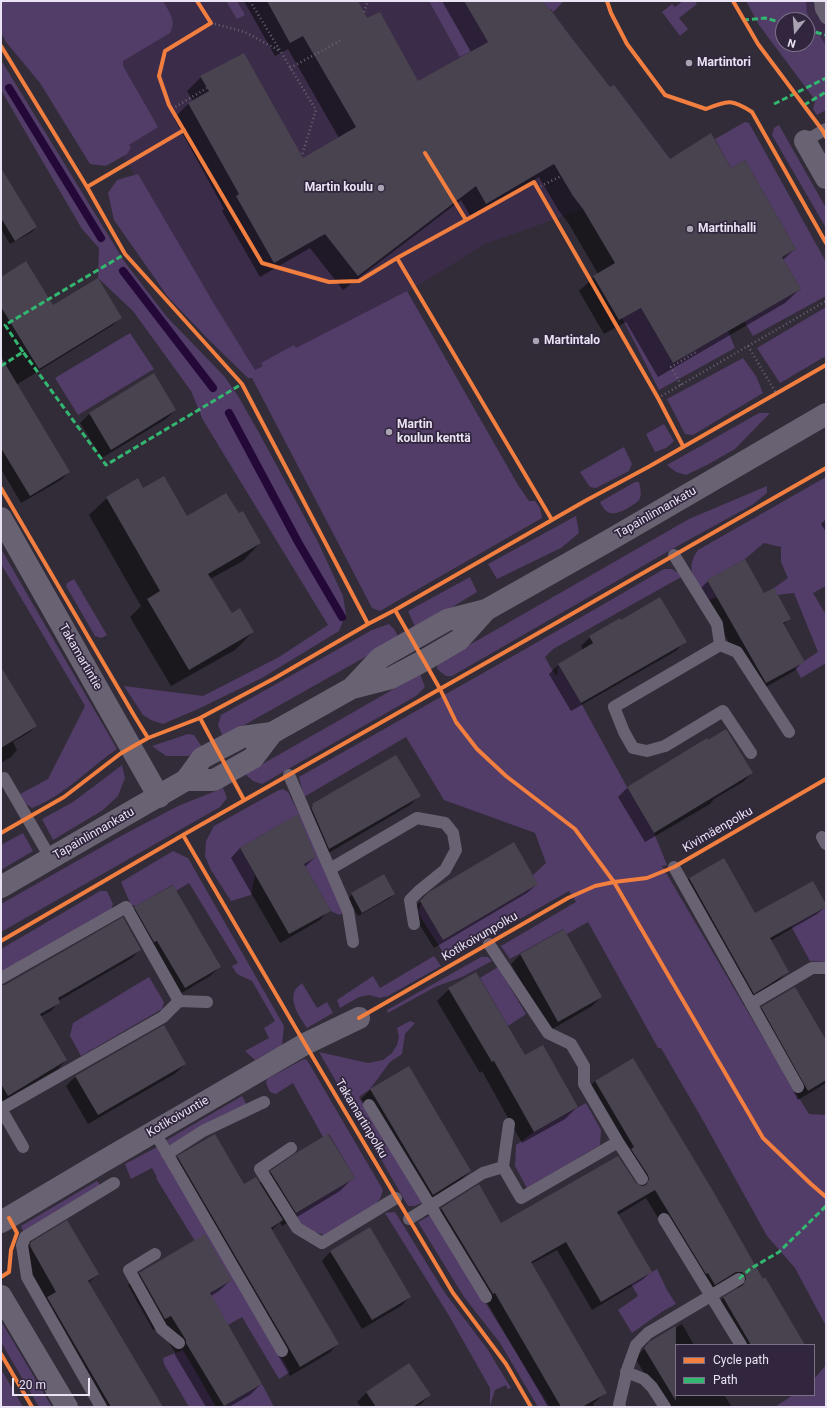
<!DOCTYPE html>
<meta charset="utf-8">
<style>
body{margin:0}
#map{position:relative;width:827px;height:1408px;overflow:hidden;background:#322c38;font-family:Roboto,sans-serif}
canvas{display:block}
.frame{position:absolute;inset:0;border:2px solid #eae3f3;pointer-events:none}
.legend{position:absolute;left:675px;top:1344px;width:140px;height:52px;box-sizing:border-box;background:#31263e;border:1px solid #7b7286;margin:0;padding:5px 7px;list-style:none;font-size:12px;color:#eae3f3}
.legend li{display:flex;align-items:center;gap:8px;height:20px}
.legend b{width:20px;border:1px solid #7b7286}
.north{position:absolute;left:775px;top:12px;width:40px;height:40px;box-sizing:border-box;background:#31263e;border:1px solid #7b7286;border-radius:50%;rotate:197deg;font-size:11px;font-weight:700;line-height:16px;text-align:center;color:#eae3f3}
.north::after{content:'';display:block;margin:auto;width:14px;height:18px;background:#aaa3b2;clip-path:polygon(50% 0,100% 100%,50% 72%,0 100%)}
.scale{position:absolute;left:12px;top:1378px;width:78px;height:18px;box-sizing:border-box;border:2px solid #eae3f3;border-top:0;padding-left:5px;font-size:12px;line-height:14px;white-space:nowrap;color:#eae3f3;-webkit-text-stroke:3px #31263e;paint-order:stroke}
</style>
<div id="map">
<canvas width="827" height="1408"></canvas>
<div class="frame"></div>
<ul class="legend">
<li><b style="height:5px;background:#f27e40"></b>Cycle path</li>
<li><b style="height:5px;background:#33b770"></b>Path</li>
</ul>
<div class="north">N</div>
<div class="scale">20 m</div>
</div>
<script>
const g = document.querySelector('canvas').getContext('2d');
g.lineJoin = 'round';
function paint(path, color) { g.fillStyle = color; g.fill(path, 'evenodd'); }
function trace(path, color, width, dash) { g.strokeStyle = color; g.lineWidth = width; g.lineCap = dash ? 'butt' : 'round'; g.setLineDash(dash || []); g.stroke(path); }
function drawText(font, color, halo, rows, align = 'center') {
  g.font = font + ' Roboto,sans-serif'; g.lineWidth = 3.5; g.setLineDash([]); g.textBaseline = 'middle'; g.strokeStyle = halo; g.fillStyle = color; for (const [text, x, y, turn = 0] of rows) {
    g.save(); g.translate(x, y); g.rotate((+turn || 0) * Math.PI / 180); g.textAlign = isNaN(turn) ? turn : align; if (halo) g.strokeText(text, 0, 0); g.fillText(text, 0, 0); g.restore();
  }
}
paint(new Path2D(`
 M61 1H543L550 8 570 36 609 87 614 85 670 159 583 209 485 244 414 288 255 370 123 156Z
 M805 1H826V46L807 13Z`), '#3b2d49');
paint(new Path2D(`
 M1 1H163C169 12 177 20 170 33L123 61V66L158 127 129 145 131 148 127 154 106 166 90 164 40 83 6 42 1 32Z
 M226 1H237L245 15 237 19Z
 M429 1H464L488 42 460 57Z
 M543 1H564L553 12 551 9H548Z
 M683 1H695L697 4 679 18 688 29 680 36 662 12 672 4 675 7Z
 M746 1H806L807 13 826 46V110L817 115 813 109 815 100 759 25ZM783 20H807V44H783Z
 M1 60 124 261 167 317 224 376 238 396 258 431 318 542 343 596 346 614 339 631 262 678 198 709 163 724 151 720 143 715 124 686 203 696 279 657 328 625 203 420 191 391 133 311 98 278 99 248 82 229 1 90Z
 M745 122 749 123 826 262V296L753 336 744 321 801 289 782 257 796 249 745 160 731 168 715 139Z
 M779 125 826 208V228L772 135 774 128Z
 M138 174 213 302 255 370 263 366 261 363 294 345 296 348 407 291 518 485 529 501H535L540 508 542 518 380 611 372 608 252 378H248L207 338 168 297 114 220 108 193 117 180Z
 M826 307V356L780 383 757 348Z
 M641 308 673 363 728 331 735 348 659 390 622 318Z
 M130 333 154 369 78 415 55 378Z
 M743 358 756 376 763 393 693 435 685 434 667 399Z
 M759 413H770L735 449 707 465 686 475 676 472 667 465Z
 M664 424 674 441 666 448 655 452 646 434Z
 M624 447 632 464 629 471 596 488 590 487 580 472Z
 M826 477V586L813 593 826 615V663L801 678 795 667 818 652 794 593 777 595 774 588 788 578 781 562V547L764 543 745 559 708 580 717 597 709 600C697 581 683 571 698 550Z
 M635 482H639C640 487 642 494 640 498 638 503 632 505 628 508 615 515 607 517 600 502Z
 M767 486V493L752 505 674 548 452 676H446L437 669 438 663 689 519Z
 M576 516 579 533 561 548 497 579 488 564Z
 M1 549 117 749C89 768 64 796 32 808L26 804 20 794 48 779 85 706 1 564Z
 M664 569H672L683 576 553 649 545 657 552 670 557 676 558 664 581 703 627 787 654 833 667 865 662 866 792 1087 809 1114 826 1115V1326L795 1268 767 1236 701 1117 661 1048H658L588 922 567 934 563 929 510 959 501 946 576 902 569 891 448 960 418 913 420 905 422 904 533 875 546 863 535 833 444 800 406 737 304 797 299 777C421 708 543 640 664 569Z
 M470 577 477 592 416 629 408 611Z
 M74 579 107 635 101 638 95 636 66 586 67 583Z
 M389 624 394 629 399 638 223 737 218 725 221 715 372 630Z
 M420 674 425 687 416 696 262 784 253 781 245 774Z
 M188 734 194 735 202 747 189 756H166L152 746Z
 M122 765 125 778 118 796 103 810 53 840 42 819 73 802Z
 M223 788 227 798 220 807 1 932V904L121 836 178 806Z
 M283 789 288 792 303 821 343 913 339 915 331 911 281 824 240 848 255 875 251 895 231 901 211 870 205 856 206 841 214 826 277 791Z
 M23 833 33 851 1 870V845Z
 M173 851 188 858 284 1026 282 1045 255 1060 245 1051 269 1038 264 1028 275 1021 252 981 237 974 232 966 238 963 189 883 176 891 172 885 136 906 131 905 121 882Z
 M100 891H107L113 904 111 910 1 972V949Z
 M826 907V962L810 961 791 926Z
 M434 956 441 966 388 996 380 998 369 995 359 997 340 1008 337 1000 373 976 380 988Z
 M481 957H488L492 961 462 977 435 987 388 1013 387 1010Z
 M498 967 526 1014 508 1026 480 978Z
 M149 977 164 1002 162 1009 81 1056 70 1036 73 1023Z
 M302 983 317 1008 327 1002 333 1013 307 1028C300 1018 289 1002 295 990 297 987 300 985 302 983Z
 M410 1021 415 1023 405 1034 402 1054 390 1062 370 1089 359 1097 422 1203 414 1206H408L319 1052 368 1063 383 1060 392 1053 397 1045 399 1037 397 1028Z
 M304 1059 307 1060 383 1190 380 1199 371 1209 323 1237 322 1234 306 1230 293 1215 355 1178 329 1134 323 1137 293 1083 276 1094 270 1092 266 1083 267 1079Z
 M242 1096 248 1107 172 1146 167 1145 165 1141Z
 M586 1103 601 1130 600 1145 527 1188 515 1166 516 1145 534 1132Z
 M157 1147 290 1372 279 1379 242 1317 228 1325 209 1294 222 1285 156 1178 157 1177 152 1168 131 1179 125 1164Z
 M97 1181 102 1187 24 1233 21 1226Z
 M395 1212 445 1293 488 1350 511 1388 508 1389 506 1385 495 1390 490 1406V1388L448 1314 385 1213Z
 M431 1215 550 1407H538L500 1343 464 1297 418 1222Z
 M657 1269 667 1290 676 1304 663 1311 632 1333 618 1310 638 1296 631 1284Z
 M1 1321 52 1407H53H39L1 1342Z
 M183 1350 216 1407H189L164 1364 163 1358Z
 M826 1365V1407H775L793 1395H814V1379Z
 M1 1369 23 1407H1Z
 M262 1384 274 1407H224V1406Z`), '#523c68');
paint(new Path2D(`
 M244 1H356L367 20 418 82 471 52 442 1H542L609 88 670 160 731 169 795 249 783 260 800 289 785 303 658 377 626 322 604 334 579 291 594 277 598 274 569 224 559 211 539 177 471 217 461 200 343 290 310 248 260 277 222 211 224 209 174 118 188 104 193 101 187 91 201 77 303 159 339 138 288 49 275 56Z
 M1 183 36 227 32 232 10 244 1 229Z
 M1 278 53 307 121 317 113 325 16 385 69 472 61 480 21 503 1 469Z
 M153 375 175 410 166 419 102 458 80 423 89 414Z
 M143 490 186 517 239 515 260 543 243 561 210 579 231 614 253 632 235 650 171 686 130 617 141 606 89 515 107 498Z
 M826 519V532L821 524Z
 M708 581 764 595 790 618 783 625 803 662 794 671 757 692 699 590Z
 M621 621 685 641 676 651 571 711 549 674 558 665 583 650 581 646 590 637Z
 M1 696 36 726 30 732 13 742 17 750 11 757 1 763Z
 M707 740 752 773 743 782 714 799 710 804 645 842 618 797 627 788Z
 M419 796 410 805 320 858 303 814 313 805Z
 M240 848 315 857 305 867 329 910 320 920 280 943 231 858Z
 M724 859 755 914 826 906 817 914 770 941 787 972 779 981 745 1001 681 887 689 878Z
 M537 884 527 893 434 948 411 911 421 901Z
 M352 894H394L390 898 358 916 348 899Z
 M135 908 220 967 210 976 175 997 126 917Z
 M563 930 601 997 592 1006 549 1031 511 964 520 955Z
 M140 949 132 958 58 1001 59 1002 51 1011 40 1017 66 1060 58 1069 1 1102V986Z
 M449 989 525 1057 577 1107 565 1119 522 1143 482 1071 480 1073 437 1001Z
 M762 1007 826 1042V1083L798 1100 753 1017Z
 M164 1026 185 1064 176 1073 88 1124 66 1086 75 1077Z
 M633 1059 763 1280 804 1345H737L715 1307 723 1298 738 1289 737 1284 706 1293 697 1282 646 1198 618 1215 651 1272 642 1280 592 1310 557 1250 531 1264 605 1393 593 1404 595 1407H548L486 1301 433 1218 441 1209 479 1186 501 1225 635 1184 641 1187 586 1090 595 1081Z
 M408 1068 470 1171 461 1180 423 1204 361 1099 370 1090Z
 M178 1157 244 1185 259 1184 271 1172 353 1178 340 1191 282 1226 280 1222 272 1230 338 1344 329 1353 290 1376 169 1166Z
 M32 1243 98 1274 88 1283 161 1407H96L21 1258 22 1252Z
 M331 1251 410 1297 401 1306 362 1329 322 1261Z
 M140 1273 231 1280 219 1291 211 1296 261 1384 250 1395 229 1407H206L175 1355V1352L159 1327 153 1330 128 1285Z
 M682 1324 694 1345H676V1395H724L732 1407H665L635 1358 650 1343Z
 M409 1364 430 1395 421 1404 416 1407H361L357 1402 366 1393Z`), '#0007');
trace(new Path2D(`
 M9 88 101 238
 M123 271 213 388
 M229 413 298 542 342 617`), '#230838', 8);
paint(new Path2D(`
 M267 1H358L367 18 380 12 418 81 488 42 464 1H543L548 9H550L570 36 610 87 614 85 670 159 711 133 731 168 745 160 796 249 782 257 801 289 673 363 641 308 619 320 593 276 615 263 583 209 573 196 554 164 486 204 476 186 358 276 325 234 274 263 236 196 239 194 188 103 209 91 200 76 244 53 303 158 356 127 303 36 290 43Z
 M1 168 37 227 15 241 1 218Z
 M26 261 53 305 98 278 122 318 39 369 1 307V277Z
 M1 357 70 472 30 496 1 448Z
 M154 373 176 410 111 450 89 413Z
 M164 476 187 516 226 493 239 513 243 511 261 543 208 574 232 613 240 608 254 632 189 670 147 599 160 591 106 497 138 478 143 488Z
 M745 559 764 593 774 588 791 619 783 623 805 662 766 683 707 580Z
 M660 597 687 642 581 703 558 664 593 643 589 636 620 618 621 620Z
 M1 667 37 726 1 748Z
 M726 729 753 773 654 833 627 787 707 738 708 740Z
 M396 755 421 796 329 849 311 807 313 806 312 804Z
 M298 814 316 857 304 864 331 911 289 934 240 848Z
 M514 842 538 884 443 940 420 901 429 892Z
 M724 858 755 913 813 881 826 904V907L770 938 789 972 754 994 689 878Z
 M384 874 395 894 362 913 351 893Z
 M173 885 221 967 185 988 157 941 154 942 134 907Z
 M123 917 141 950 58 998 60 1003 40 1014 67 1060 8 1096 1 1084V985H5Z
 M564 929 602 997 558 1022 520 954Z
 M476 972 525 1055 543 1045 578 1107 534 1132 494 1061 492 1062 448 988Z
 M795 987 826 1040V1080L808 1091 761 1007Z
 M164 1025 186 1064 98 1115 75 1076Z
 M633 1058 713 1191 763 1279 765 1277 805 1345H751L723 1297 743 1285 746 1279 745 1275 742 1272H736L715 1285 708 1273 706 1274 655 1190 617 1212 652 1272 601 1302 566 1242 531 1262 607 1393 582 1407H561L495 1293 493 1294 441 1208 479 1184 501 1223 618 1156 636 1183 642 1186 646 1185 649 1179 648 1175 631 1149 634 1147 595 1081Z
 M409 1066 471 1171 433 1195 370 1089Z
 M215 1134 244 1184 256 1177 283 1220 271 1228 339 1344 300 1367 177 1156Z
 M328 1134 355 1178 296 1213 270 1171 296 1153Z
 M67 1220 99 1274 88 1281 163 1407H111L47 1297 56 1292 30 1246 31 1242Z
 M370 1227 411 1297 372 1320 330 1251Z
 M205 1234 232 1280 210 1293 262 1384 224 1406 186 1343V1340L171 1316 165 1319 139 1273Z
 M676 1326V1401L644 1348 649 1342Z
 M409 1363 431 1395 413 1407H376L366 1392Z`), '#48434f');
trace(new Path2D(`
 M250 1 316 110 302 155
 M364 12 368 1
 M211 23 245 32 280 51
 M290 68 340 41
 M172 109 207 88
 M537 188 561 176
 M748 346 776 393
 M681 385 671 367 696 352 695 350
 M658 398 826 301`), '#69636f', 2.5, [1, 3]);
trace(new Path2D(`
 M820 1 821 9 826 18
 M805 141 826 129
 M674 555 717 624 720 645 737 652 789 732
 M720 645 614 707 624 732 633 748 647 751 665 746 723 711 751 753
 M289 775 348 911 353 942
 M4 778 51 859
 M822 837 826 844
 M674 867 798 1087
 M330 869 417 818 445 823 453 833 456 850 445 870 419 891 410 900 414 924
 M489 944 548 1033 571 1044 584 1066V1084L618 1142 521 1198 503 1167 509 1124
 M1 978 126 907 179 1001 207 1002
 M751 1004 812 968H826
 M369 1105 486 1297
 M154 1131 282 1351
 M618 1142 642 1179
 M23 1147 1 1109 163 1017 179 1001
 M291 1148 260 1169 297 1228 322 1243 396 1198
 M167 1154 203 1131 264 1102
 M409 1219 483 1173 503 1167
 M664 1219 741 1345
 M155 1254 129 1270 162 1329 179 1343
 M626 1372 644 1379 652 1387 665 1407
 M101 1407 27 1277 22 1245 25 1237 114 1183
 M620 1407 619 1405 628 1367 636 1345 648 1333 739 1279`), '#696272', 12);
trace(new Path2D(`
 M805 141 826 178
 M1 518 159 797
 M1 1222 102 1162 305 1044 359 1018`), '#696272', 22);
trace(new Path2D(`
 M352 688 380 658 447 620 486 610 608 541 826 414
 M186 780H214L253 758 272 733
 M1 887 186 780 202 758 242 737 272 733 352 688 391 678 423 661 459 640 486 610
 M1 1296 67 1407`), '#696272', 22);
trace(new Path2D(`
 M743 20 765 18 783 23
 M807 30 826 35
 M774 104 826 78
 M804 105 826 92
 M23 352 5 325 125 254
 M1 366 23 352 106 465 242 384
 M739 1279 750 1269 779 1252 826 1206`), '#33b770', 3, [6, 3]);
trace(new Path2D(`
 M197 1 211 23 165 51 159 76 169 105 262 263 329 282 359 281 397 258 466 220 425 153
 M607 1 611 13 627 44 665 95 706 109C728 100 732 99 752 112L826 243
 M733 1 758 44 823 131 826 137
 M1 46 87 187 125 254 242 384 368 624
 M87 187 184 130
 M466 220 534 182 658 398 683 446
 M397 258 552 520
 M1 488 135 717 148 738
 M395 610 440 689 456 722 477 749 506 776 575 829 614 882 763 1138 811 1184 826 1197
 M200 718 244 800
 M1 833 64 797 120 754 132 747 148 738 200 718 275 678 368 624 395 610 585 501 650 466 826 365
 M183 835 305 1044 453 1293 506 1364 531 1407
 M1 941 183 835 556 623 826 468
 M359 1018 568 898 595 886 614 882 647 878 674 867 826 779
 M1 1277 9 1272 11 1250 17 1233 9 1218
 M1 1354 32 1407`), '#f27e40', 4);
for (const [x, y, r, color] of [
 [689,63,4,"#aaa3b2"],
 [381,188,4,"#aaa3b2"],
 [690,229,4,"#aaa3b2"],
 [536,341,4,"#aaa3b2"],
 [389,432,4,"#aaa3b2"]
]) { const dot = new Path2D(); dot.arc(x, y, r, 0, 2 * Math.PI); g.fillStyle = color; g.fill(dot); trace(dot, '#31263e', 1.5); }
drawText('bold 12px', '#eae3f3', '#31263e', [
 ["Martintori",697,63],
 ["Martin koulu",373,188,"right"],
 ["Martinhalli",698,229],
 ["Martintalo",544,341],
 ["Martin",397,425],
 ["koulun kenttä",397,439]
], 'left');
drawText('12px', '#eae3f3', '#31263e', [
 ["Tapainlinnankatu",656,513,-30],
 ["Takamartintie",80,657,60],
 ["Kivimäenpolku",718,830,-30],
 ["Tapainlinnankatu",94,834,-30],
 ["Kotikoivunpolku",480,937,-30],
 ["Kotikoivuntie",178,1117,-30],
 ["Takamartinpolku",361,1119,59]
]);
</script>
